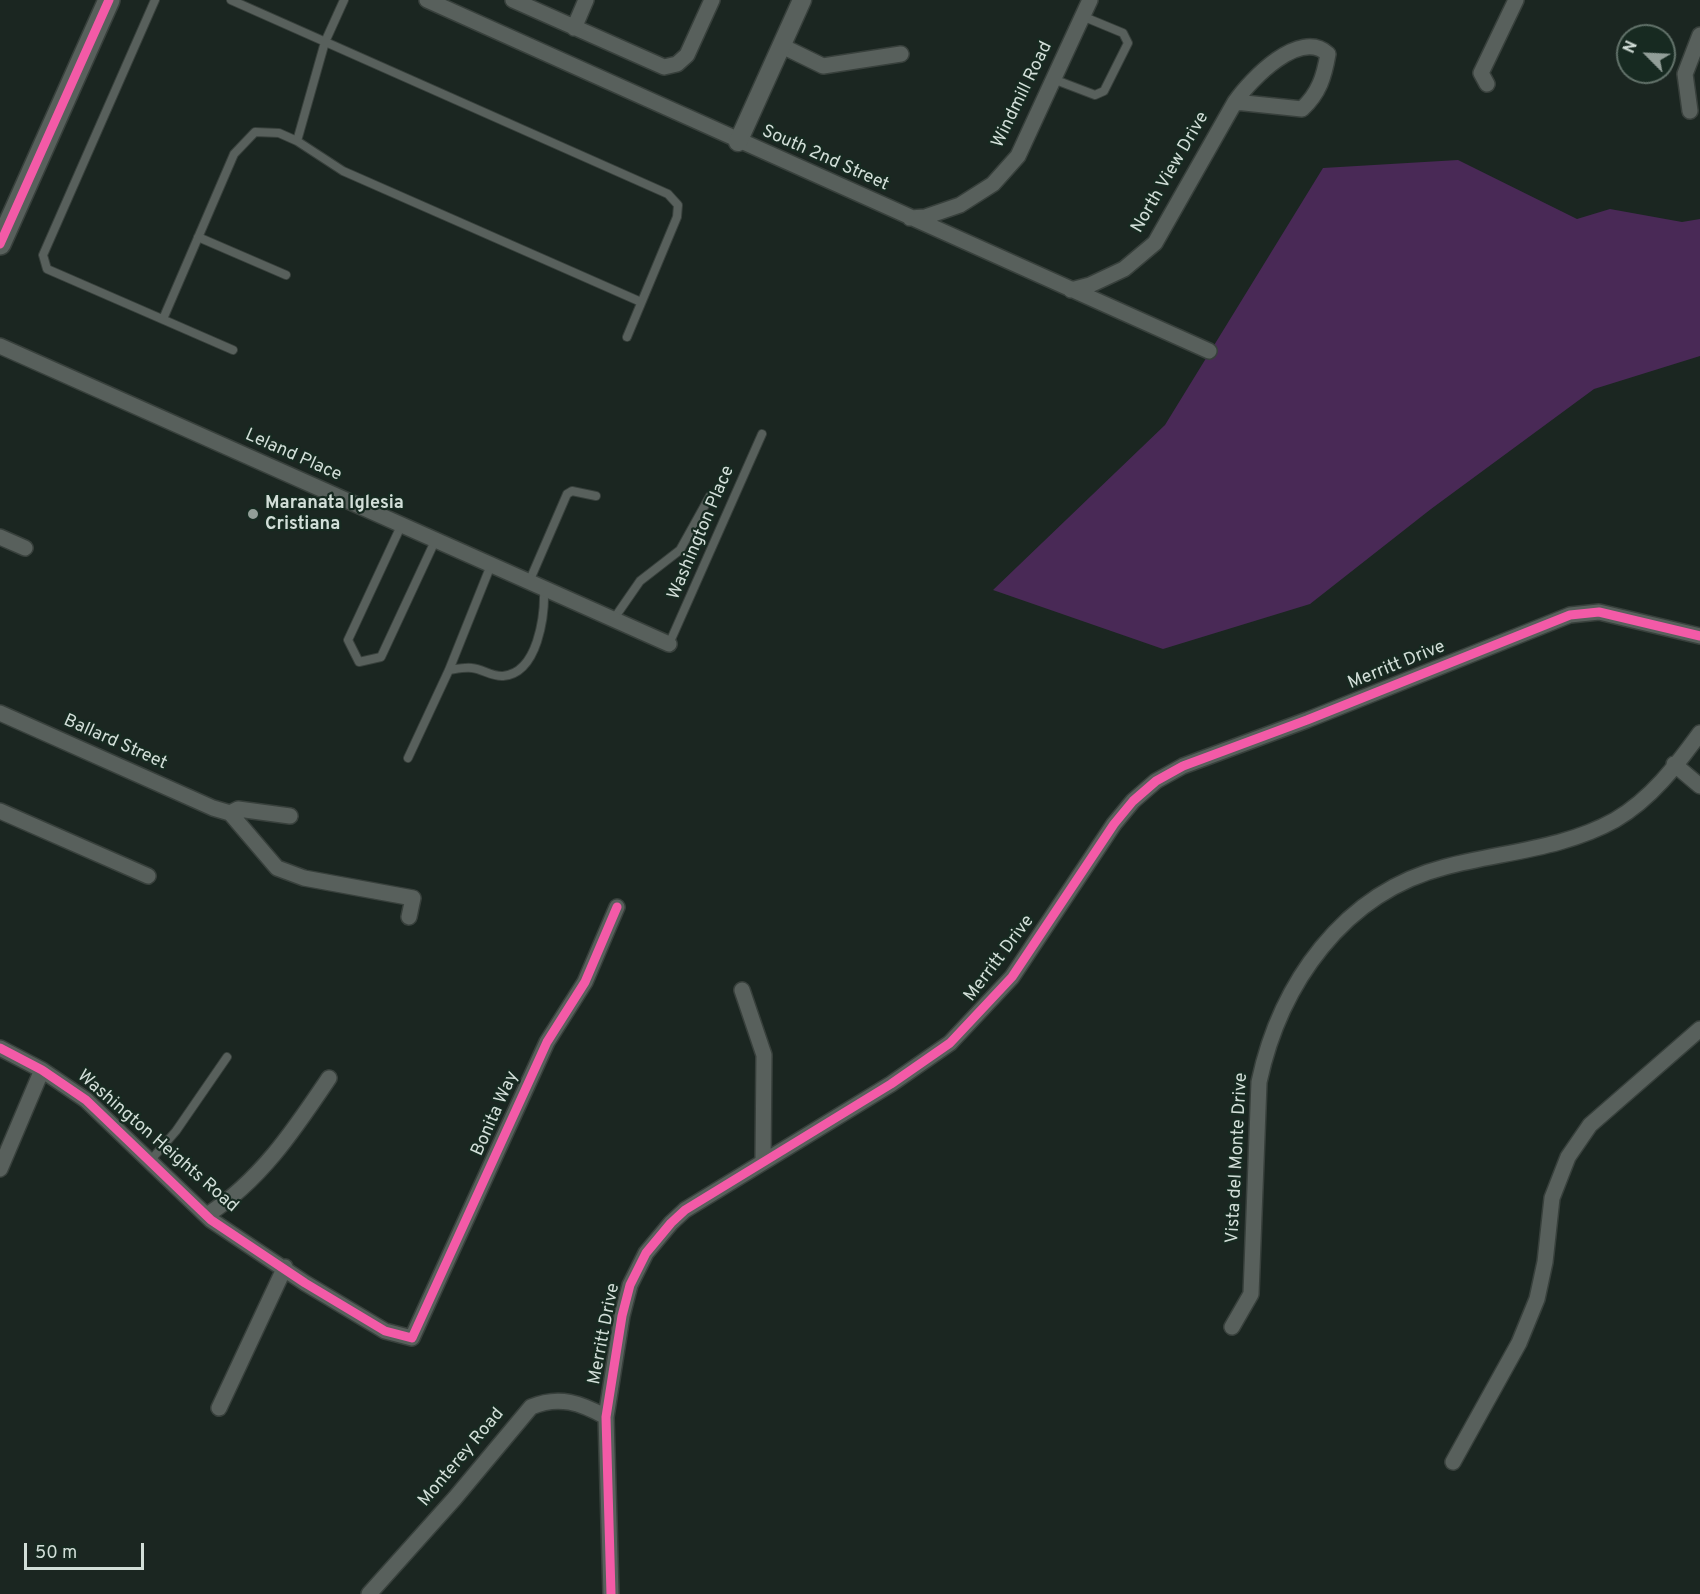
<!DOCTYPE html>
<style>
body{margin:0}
#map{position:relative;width:1700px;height:1594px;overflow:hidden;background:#1b2621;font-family:Overpass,sans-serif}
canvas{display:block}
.north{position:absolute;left:1616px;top:24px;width:60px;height:60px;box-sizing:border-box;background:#172a21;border:2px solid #62726a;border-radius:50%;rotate:294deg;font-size:16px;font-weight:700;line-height:24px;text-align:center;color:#d2ded8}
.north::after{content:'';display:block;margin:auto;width:21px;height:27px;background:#929e98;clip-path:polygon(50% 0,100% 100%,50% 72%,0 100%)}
.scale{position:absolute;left:24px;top:1543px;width:120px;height:27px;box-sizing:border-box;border:3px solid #d2ded8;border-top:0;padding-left:8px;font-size:18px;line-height:21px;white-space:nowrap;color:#d2ded8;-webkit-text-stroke:4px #172a21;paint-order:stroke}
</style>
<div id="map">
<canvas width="1700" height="1594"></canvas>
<div class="north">N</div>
<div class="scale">50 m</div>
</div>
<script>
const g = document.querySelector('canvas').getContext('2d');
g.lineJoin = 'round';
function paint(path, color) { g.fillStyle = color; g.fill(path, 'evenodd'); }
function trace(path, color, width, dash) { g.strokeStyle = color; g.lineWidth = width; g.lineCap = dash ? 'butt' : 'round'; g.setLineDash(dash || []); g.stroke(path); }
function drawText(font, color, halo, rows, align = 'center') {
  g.font = font + ' Overpass,sans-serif'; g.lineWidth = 4.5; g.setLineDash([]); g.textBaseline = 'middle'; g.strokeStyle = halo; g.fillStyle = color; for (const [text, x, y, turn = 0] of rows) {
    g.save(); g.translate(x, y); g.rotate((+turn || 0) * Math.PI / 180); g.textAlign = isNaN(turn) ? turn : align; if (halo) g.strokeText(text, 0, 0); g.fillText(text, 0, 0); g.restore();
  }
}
paint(new Path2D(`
 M1458 160 1577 219 1610 209 1682 222 1700 219V356L1594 389 1431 509 1310 604 1163 649 993 590 1165 425 1323 168Z`), '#492956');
const service = new Path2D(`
 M155 0 43 255 47 269 233 350
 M231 0 668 194 678 205 677 217 627 337
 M1053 79 1095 95 1104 91 1128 43 1123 33 1082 16
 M297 141 325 42 344 0
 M198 237 286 275
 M163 319 234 154 255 132 279 133 297 141 343 171 641 302
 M401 526 348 640 359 662 381 657 435 541
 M529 582 567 494 572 491 596 496
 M613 620 640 581 680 550 710 496
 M669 644 762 434
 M449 670C456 669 465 667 472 668 482 669 493 677 503 676 538 673 545 616 544 588
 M408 758 449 670 491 565
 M150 1161 176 1131 227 1057`);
const minor = new Path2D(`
 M427 0 1209 351
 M513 0 664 67 677 64 687 55 712 0
 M574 28 586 0
 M782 46 823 66 901 54
 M1487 84 1481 73 1516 0
 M1690 111 1685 74 1700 35
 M910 218 925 217 960 205 993 184 1018 156 1090 0
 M1071 290 1090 285 1124 269 1155 243 1235 102 1302 109C1319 93 1324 77 1328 54 1300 28 1251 79 1235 102
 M0 346 669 644
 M0 537 25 548
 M0 713 213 808 230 813 238 809 290 816
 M1674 764 1700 786
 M0 811 148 876
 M230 813 277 868 304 878 413 898 409 917
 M742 990 764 1055 763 1161
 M0 1048 42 1070 86 1100 211 1220 305 1283 385 1331 412 1338 547 1042 585 982 617 907
 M0 1169 42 1070
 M207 1215C261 1180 294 1130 329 1078
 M1232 1327 1251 1294 1259 1082C1280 984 1343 893 1445 867 1502 852 1563 849 1615 820 1651 799 1676 766 1700 733
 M219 1408 285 1267
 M1453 1462 1519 1343 1537 1299 1545 1262 1552 1198 1568 1157 1590 1125 1700 1029
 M369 1594 455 1498 531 1407C559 1395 581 1403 606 1417
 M611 1594 606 1417 622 1316 630 1285 646 1253 671 1223 685 1210 891 1084 950 1043 1012 977 1114 824 1133 801 1156 781 1183 766 1307 720 1570 615 1599 612 1700 636`);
const tertiary = new Path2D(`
 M738 142 802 0`);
const secondary = new Path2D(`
 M0 244 109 0`);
trace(service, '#38403c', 10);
trace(minor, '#38403c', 18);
trace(tertiary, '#38403c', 21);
trace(secondary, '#38403c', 24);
trace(service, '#58605c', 8);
trace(minor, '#58605c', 15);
trace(tertiary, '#58605c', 18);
trace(secondary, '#58605c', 21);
trace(new Path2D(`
 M0 244 109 0
 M0 1048 42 1070 86 1100 211 1220 305 1283 385 1331 412 1338 547 1042 585 982 617 907
 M611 1594 606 1417 622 1316 630 1285 646 1253 671 1223 685 1210 891 1084 950 1043 1012 977 1114 824 1133 801 1156 781 1183 766 1307 720 1570 615 1599 612 1700 636`), '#f35aa7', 9);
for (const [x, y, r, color] of [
 [253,514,6,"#929e98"]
]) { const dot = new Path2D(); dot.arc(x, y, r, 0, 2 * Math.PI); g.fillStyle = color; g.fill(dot); trace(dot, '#172a21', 2); }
drawText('18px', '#d2ded8', '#172a21', [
 ["Windmill Road",1023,95,-64],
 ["South 2nd Street",825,159,24],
 ["North View Drive",1171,173,-60],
 ["Leland Place",293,456,24],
 ["Washington Place",702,533,-67],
 ["Merritt Drive",1397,666,-22],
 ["Ballard Street",115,743,24],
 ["Merritt Drive",1000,959,-53],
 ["Bonita Way",496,1114,-66],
 ["Washington Heights Road",157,1142,41],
 ["Vista del Monte Drive",1238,1158,-87],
 ["Merritt Drive",605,1334,-79],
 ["Monterey Road",462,1458,-50]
]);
drawText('bold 18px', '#d2ded8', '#172a21', [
 ["Maranata Iglesia",265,504],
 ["Cristiana",265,525]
], 'left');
</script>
